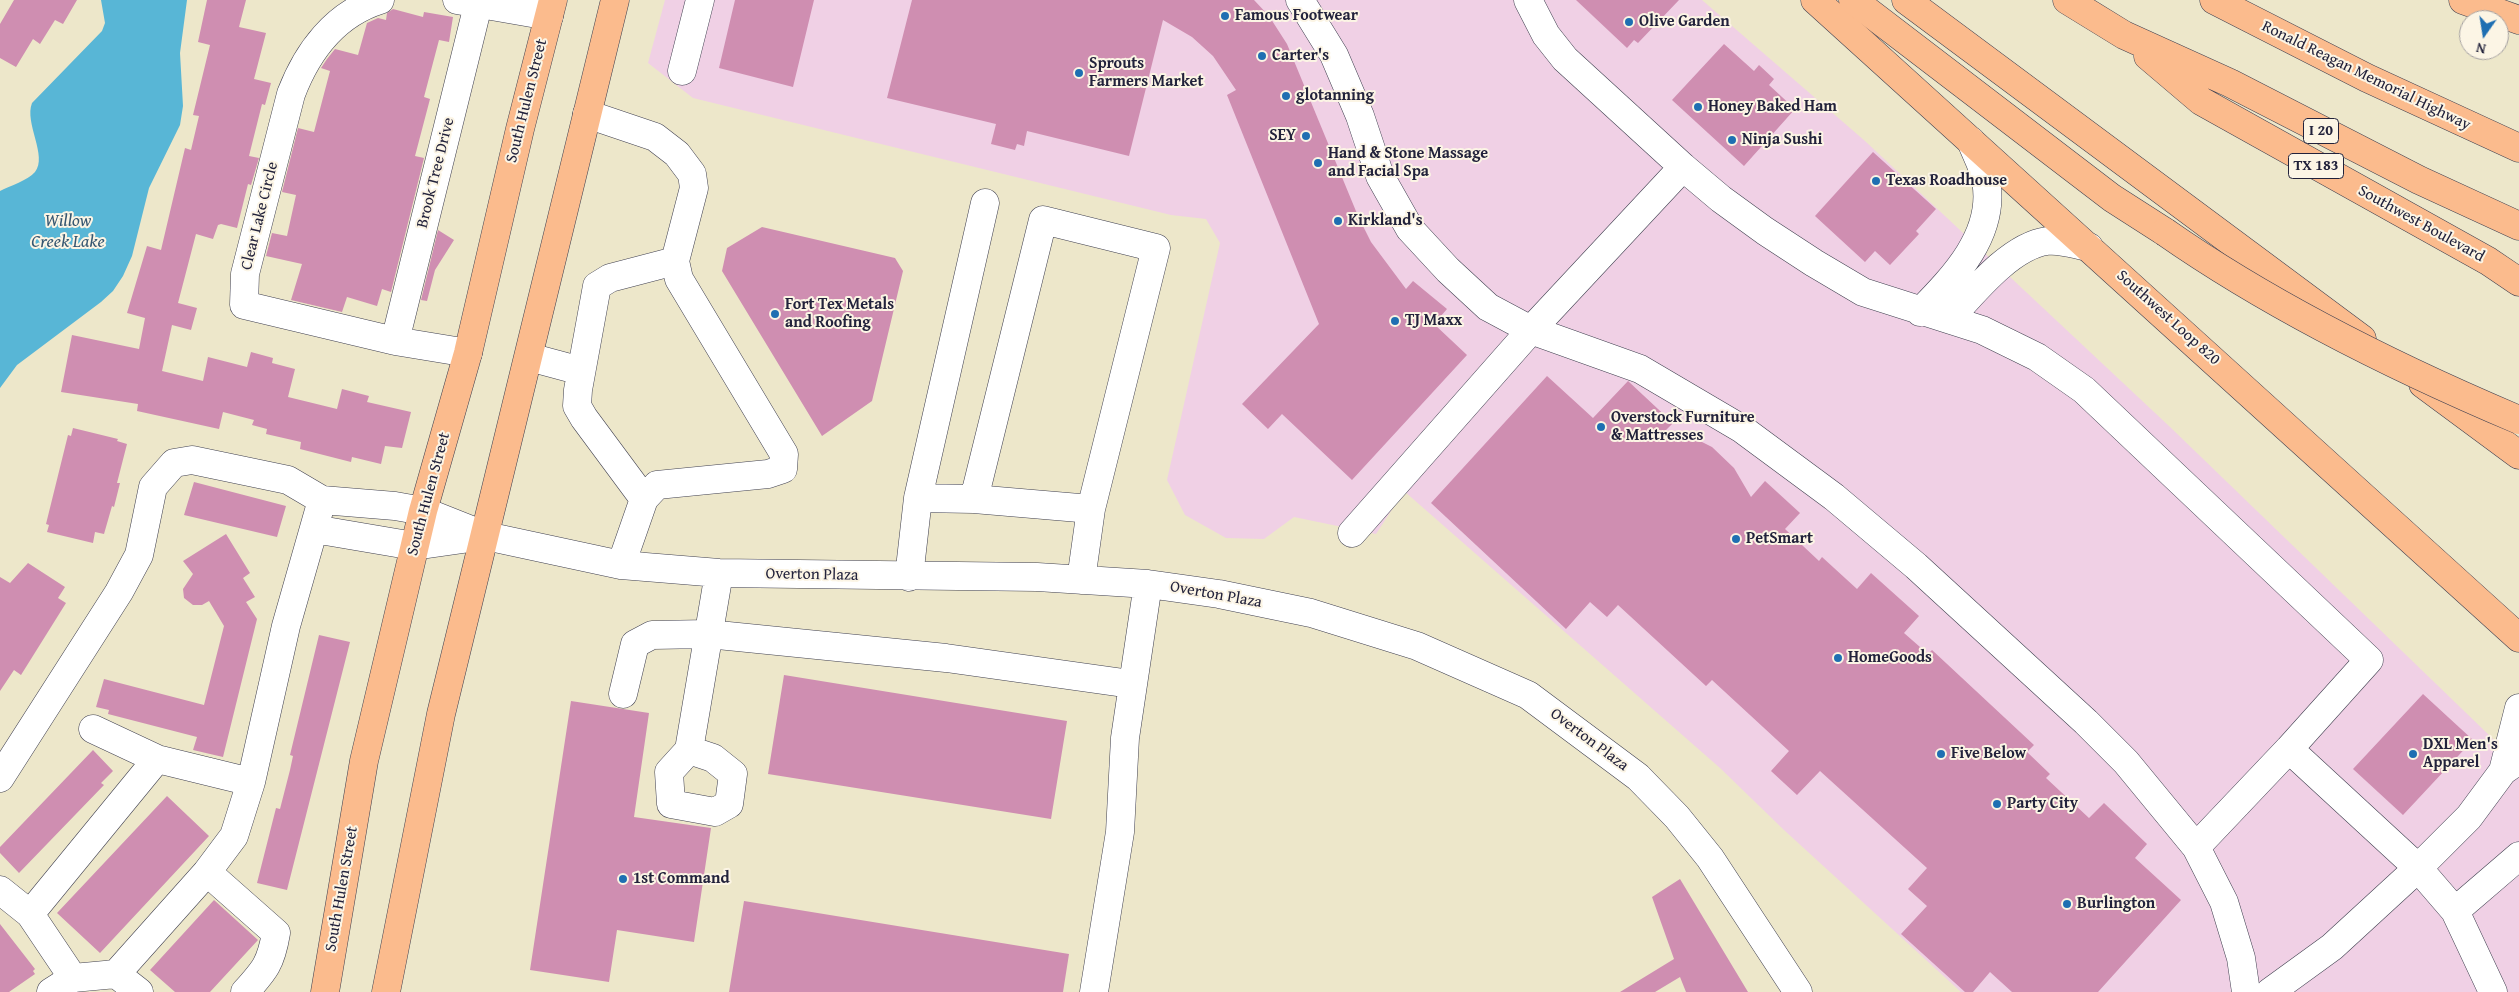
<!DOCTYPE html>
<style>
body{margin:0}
#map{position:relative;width:2519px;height:992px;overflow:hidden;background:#ede7ca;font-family:"Gentium Book Plus",serif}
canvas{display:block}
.north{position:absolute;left:2459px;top:10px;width:50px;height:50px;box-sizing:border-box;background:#fcf5e5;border:1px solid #a5a1a1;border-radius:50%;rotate:193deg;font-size:14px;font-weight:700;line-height:20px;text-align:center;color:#22223b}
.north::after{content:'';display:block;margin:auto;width:18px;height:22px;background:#1f6fb2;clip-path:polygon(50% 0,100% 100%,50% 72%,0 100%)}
</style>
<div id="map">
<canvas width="2519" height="992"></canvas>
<div class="north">N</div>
</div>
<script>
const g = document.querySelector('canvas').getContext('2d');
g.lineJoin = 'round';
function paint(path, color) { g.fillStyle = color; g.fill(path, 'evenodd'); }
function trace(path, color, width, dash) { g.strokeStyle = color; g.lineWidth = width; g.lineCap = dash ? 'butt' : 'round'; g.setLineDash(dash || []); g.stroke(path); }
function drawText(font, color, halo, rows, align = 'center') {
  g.font = font + ' "Gentium Book Plus",serif'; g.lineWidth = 4; g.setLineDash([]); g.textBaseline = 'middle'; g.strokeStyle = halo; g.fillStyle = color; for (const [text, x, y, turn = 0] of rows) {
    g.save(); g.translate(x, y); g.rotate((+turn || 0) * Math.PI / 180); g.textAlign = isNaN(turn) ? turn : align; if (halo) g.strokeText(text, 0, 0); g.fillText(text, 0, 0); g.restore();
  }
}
paint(new Path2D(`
 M665 0H1702L1865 141 2169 426 2519 764V992H1961L1784 830 1720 768 1404 491 1376 534 1294 517 1264 539 1226 538 1185 515 1167 480 1220 243 1206 219 1171 215 693 98 648 63Z`), '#f0d0e5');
paint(new Path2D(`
 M101 0H187L180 53 183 106 180 125 149 188 132 256 123 276 113 291 101 302 17 365 0 388V191C10 186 28 180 35 172 48 156 24 123 32 103L102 31 105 23Z`), '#58b6d6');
paint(new Path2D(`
 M14 0H77L63 24 55 20 40 44 33 39 16 67 0 58V24Z
 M207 0H246L239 27 266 33 254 79 271 83 265 105 262 104 249 156 259 158 251 185 248 184 237 228 221 224 218 225 213 239 196 234 178 303 197 308 191 330 172 325 162 371 203 381 208 357 247 367 251 352 273 358 272 363 295 369 288 397 337 409 342 389 369 396 367 402 411 412 402 448 385 446 381 464 352 457 351 462 300 449 301 442 266 434 267 429 252 425 254 420 223 412 219 429 137 411 138 404 61 392 72 335 139 349 145 318 127 313 147 246 161 250 185 148 191 150 199 116 193 115 210 45 198 42Z
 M735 0H814L793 87 719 68Z
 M912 0H1254L1269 16 1287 44 1358 216 1371 242 1406 289 1413 281 1447 309 1434 324 1467 355 1352 480 1282 414 1268 429 1242 404 1319 324 1227 95 1236 90 1213 56 1192 37 1163 20 1129 156 1027 131 1024 146 1017 144 1015 150 991 144 996 124 887 98Z
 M1576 0H1679L1638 43 1634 40 1627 48Z
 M393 9 423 17 424 12 453 17 449 42 439 40 424 97 430 99 415 156 424 158 391 292 382 289 377 306 347 297 342 312 291 300 302 264 266 256 272 233 287 236 296 195 282 192 298 128 314 132 330 71 321 68 327 59 335 49 358 55 367 23 378 18 386 20 387 13Z
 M1724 44 1754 71 1759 65 1774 79 1769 85 1795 109 1744 166 1672 100Z
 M1873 152 1936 209 1916 231 1919 234 1890 265 1875 251 1865 262 1815 216Z
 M762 227 895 258 903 271 872 401 822 436 722 271 727 248Z
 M438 230 454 240 435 270 427 301 421 300Z
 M1547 376 1593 418 1628 381 1673 423 1664 432 1700 441 1712 447 1734 468 1751 497 1765 481 1800 513 1785 529 1819 561 1822 557 1857 589 1871 573 1919 616 1904 633 1928 654 1932 650 2034 745 2027 752 2050 774 2046 778 2089 818 2104 803 2147 844 2135 858 2181 900 2098 992H2012L1990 972 1973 992H1965L1901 934 1927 906 1908 889 1927 868 1820 771 1797 795 1771 771 1789 751 1712 680 1706 686 1618 605 1607 617 1590 602 1566 629 1431 503Z
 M73 428 118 439 117 441 127 444 117 483H120L114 507 112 506 104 534 95 532 93 543 47 532 49 525 46 524 68 435 71 436Z
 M194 482 286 506 277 537 184 515Z
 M226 534 250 573 243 578 255 597 246 602 257 619 223 757 193 750 197 737 108 714 109 710 96 707 104 679 204 705 224 626 209 601 202 605H193L184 598 183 589 193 574 183 561Z
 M28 563 65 587 58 598 66 603 21 675 14 670 0 691V577L10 583Z
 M319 635 350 642 287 890 257 883 276 808 280 809 290 770 293 756 290 755Z
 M784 675 1067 721 1051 819 768 774Z
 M2423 694 2473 740 2403 815 2353 769Z
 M571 701 649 713 634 817 711 828 694 942 617 930 609 982 530 970Z
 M93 750 113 771 101 783 104 785 19 873 0 853V847Z
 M167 796 209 836 100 953 57 913Z
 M1680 879 1748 992H1686L1680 977 1655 992H1620L1674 959 1652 897Z
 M214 900 258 940 210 992H175L150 970Z
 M744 901 1069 954 1063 992H729Z
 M0 924 35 969 33 971 35 974 9 992H0Z`), '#cf8eb1');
const minor = new Path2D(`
 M380 0C335 14 307 52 291 94L245 274 244 305 395 341 468 353
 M457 0 549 16
 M1300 0 1334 55 1360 116 1380 176 1410 229 1448 270 1488 307 1531 330 1640 369 1742 429 1834 497 1916 566 2086 722 2126 762 2196 847 2224 902 2241 958 2246 992
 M1528 0 1546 35 1565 59 1683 167 1721 199 1765 231 1814 263 1863 292 1982 330 2037 357 2084 390 2369 660 2289 749 2196 847
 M682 71 700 0
 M587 114 655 137 677 154 692 174 694 188 675 261 679 279 784 454 783 469 768 474 657 485 644 499 621 565
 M1920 312C1954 277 1996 234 1986 181 1984 168 1976 154 1971 141
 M1949 319C1973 293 2010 246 2047 241 2060 239 2077 245 2089 247
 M395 341 478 5
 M529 357 581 371
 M644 499 584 418 577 406 578 390 597 286 610 278 675 261
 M974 499 918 498 985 203
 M314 529 414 546 484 536
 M1352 533 1531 330 1683 167
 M909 577 918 498
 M1081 580 1091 509 1156 248 1043 220 974 499 1091 509
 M623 694 635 644 652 635 708 634 946 658 1131 684
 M93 729 157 759 251 782
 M2289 749 2418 868 2455 911 2493 992
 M689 750 713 758 733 774 729 804 715 812 671 804 669 772 689 750 719 573
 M2503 771 2519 708
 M0 778 119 592 139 555 153 487 174 463 192 460 288 480 322 500 395 506 423 511 486 536 621 565 719 573 1037 577 1148 584 1219 594 1311 613 1417 646 1528 695 1638 777 1677 817 1710 858 1798 992
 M207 872 276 933C271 963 265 970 245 992
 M0 890 30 914
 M2455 911 2519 856
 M116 974 207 872 234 836 251 782 286 626 322 500
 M73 978 30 914 157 759
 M51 992 73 978 116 974 139 992
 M1094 992 1120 832 1125 738 1148 584
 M2270 992 2332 947 2418 868 2469 817 2503 771 2519 760`);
const major = new Path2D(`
 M1815 0 2519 638
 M325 992 364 761 423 511 468 353 520 129 553 0
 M386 992 441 714 615 0`);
const highway = new Path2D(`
 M1853 0 2112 198 2165 232
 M1906 0 2362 339
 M2067 0 2124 35 2230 83 2419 180 2519 226
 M2214 0 2367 78 2519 148
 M2463 0 2519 20
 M2148 56 2201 101 2488 261 2519 282
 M2423 384 2519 455`);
trace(minor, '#404050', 29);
trace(major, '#404050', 29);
trace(highway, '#404050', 29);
trace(minor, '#fff', 28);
trace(major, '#fbbb8d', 28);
trace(highway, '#fbbb8d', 28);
const highwayBridge = new Path2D(`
 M2165 232C2274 308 2396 368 2519 420`);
trace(highwayBridge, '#404050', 29, []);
trace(highwayBridge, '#fbbb8d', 28);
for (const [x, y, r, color] of [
 [1225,16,5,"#1f6fb2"],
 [1629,22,5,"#1f6fb2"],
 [1262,56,5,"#1f6fb2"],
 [1079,73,5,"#1f6fb2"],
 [1286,96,5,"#1f6fb2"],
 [1698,107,5,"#1f6fb2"],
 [1306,136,5,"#1f6fb2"],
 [1732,140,5,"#1f6fb2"],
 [1318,163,5,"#1f6fb2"],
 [1876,181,5,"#1f6fb2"],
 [1338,221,5,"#1f6fb2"],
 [775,314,5,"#1f6fb2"],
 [1395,321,5,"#1f6fb2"],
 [1601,427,5,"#1f6fb2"],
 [1736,539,5,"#1f6fb2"],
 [1838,658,5,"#1f6fb2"],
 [1941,754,5,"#1f6fb2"],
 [2413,754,5,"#1f6fb2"],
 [1997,804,5,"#1f6fb2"],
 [623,879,5,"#1f6fb2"],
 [2067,904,5,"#1f6fb2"]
]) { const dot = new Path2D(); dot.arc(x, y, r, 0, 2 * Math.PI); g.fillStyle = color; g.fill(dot); trace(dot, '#fcf5e5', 2); }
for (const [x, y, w] of [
 [2321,131,35],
 [2316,166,55]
]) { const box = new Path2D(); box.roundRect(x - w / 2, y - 12.5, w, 25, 4); g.fillStyle = '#fcf5e5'; g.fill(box); trace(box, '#22223b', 1); }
drawText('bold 15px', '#22223b', null, [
 ["I 20",2321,131],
 ["TX 183",2316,166]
]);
drawText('bold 16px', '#22223b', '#fcf5e5', [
 ["Famous Footwear",1235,16],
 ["Olive Garden",1639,22],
 ["Carter's",1272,56],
 ["Sprouts",1089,64],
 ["Farmers Market",1089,82],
 ["glotanning",1296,96],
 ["Honey Baked Ham",1708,107],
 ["SEY",1296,136,"right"],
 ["Ninja Sushi",1742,140],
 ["Hand & Stone Massage",1328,154],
 ["and Facial Spa",1328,172],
 ["Texas Roadhouse",1886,181],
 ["Kirkland's",1348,221],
 ["Fort Tex Metals",785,305],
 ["and Roofing",785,323],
 ["TJ Maxx",1405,321],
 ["Overstock Furniture",1611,418],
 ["& Mattresses",1611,436],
 ["PetSmart",1746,539],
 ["HomeGoods",1848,658],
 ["DXL Men's",2423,745],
 ["Apparel",2423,763],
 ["Five Below",1951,754],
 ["Party City",2007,804],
 ["1st Command",633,879],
 ["Burlington",2077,904]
], 'left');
drawText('16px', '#22223b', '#fcf5e5', [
 ["Ronald Reagan Memorial Highway",2366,76,26],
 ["South Hulen Street",527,101,-76],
 ["Brook Tree Drive",436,173,-76],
 ["Clear Lake Circle",260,216,-76],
 ["Southwest Boulevard",2421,224,29],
 ["Southwest Loop 820",2168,318,42],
 ["South Hulen Street",429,494,-75],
 ["Overton Plaza",812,575,1],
 ["Overton Plaza",1216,595,10],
 ["Overton Plaza",1589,740,37],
 ["South Hulen Street",342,889,-80]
]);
drawText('italic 18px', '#355671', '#fcf5e5', [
 ["Willow",68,221],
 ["Creek Lake",68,242]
]);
</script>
